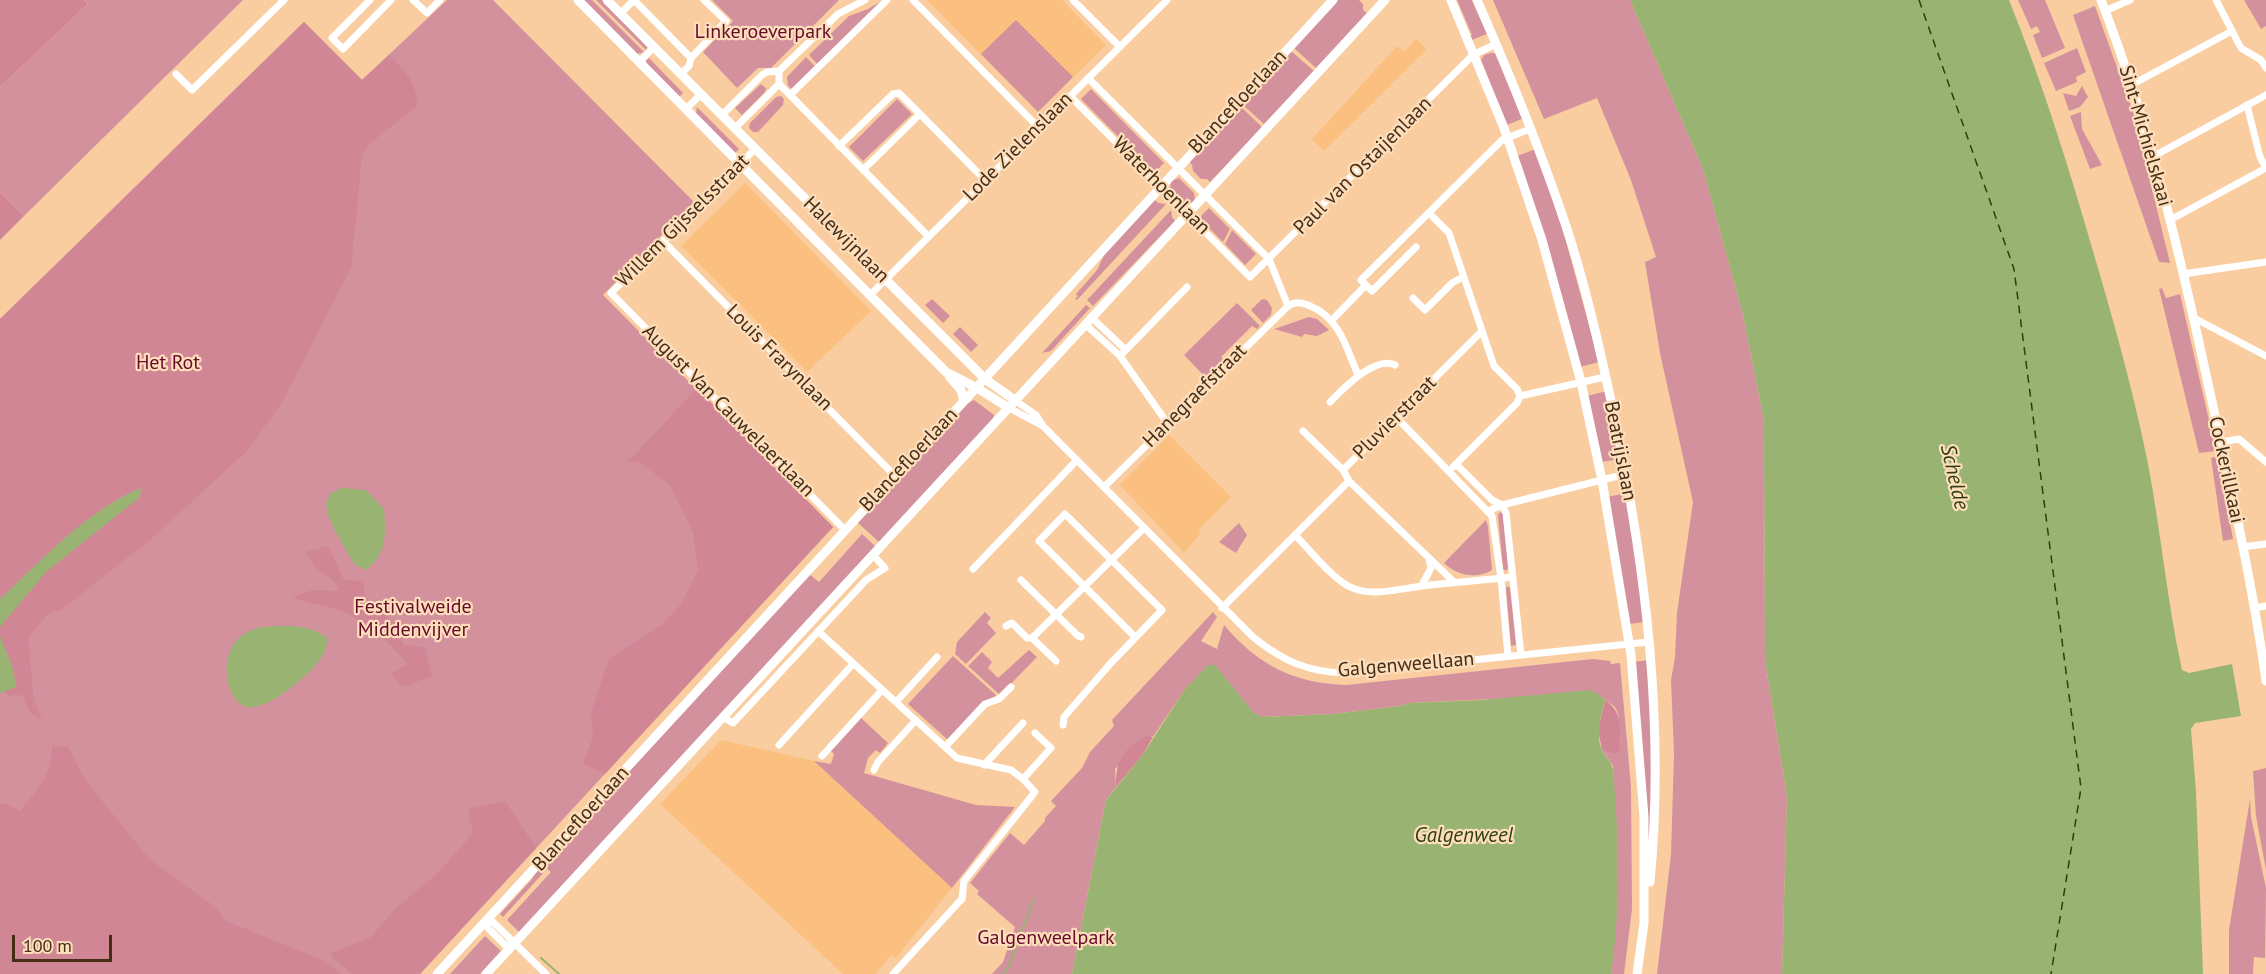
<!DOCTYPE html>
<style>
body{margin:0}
#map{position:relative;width:2266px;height:974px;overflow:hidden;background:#f9cda0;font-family:"PT Sans",sans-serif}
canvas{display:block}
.scale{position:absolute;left:12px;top:935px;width:100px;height:27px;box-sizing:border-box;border:3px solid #442e17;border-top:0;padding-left:8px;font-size:18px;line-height:21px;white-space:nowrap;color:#442e17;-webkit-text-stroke:4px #feddbb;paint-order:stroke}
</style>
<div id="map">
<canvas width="2266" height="974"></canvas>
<div class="scale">100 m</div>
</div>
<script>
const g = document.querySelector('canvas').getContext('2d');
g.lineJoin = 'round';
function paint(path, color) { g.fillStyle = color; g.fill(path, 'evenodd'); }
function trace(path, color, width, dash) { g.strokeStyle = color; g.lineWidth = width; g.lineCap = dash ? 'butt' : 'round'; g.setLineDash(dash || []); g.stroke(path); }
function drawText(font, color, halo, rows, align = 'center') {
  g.font = font + ' "PT Sans",sans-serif'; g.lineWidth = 4.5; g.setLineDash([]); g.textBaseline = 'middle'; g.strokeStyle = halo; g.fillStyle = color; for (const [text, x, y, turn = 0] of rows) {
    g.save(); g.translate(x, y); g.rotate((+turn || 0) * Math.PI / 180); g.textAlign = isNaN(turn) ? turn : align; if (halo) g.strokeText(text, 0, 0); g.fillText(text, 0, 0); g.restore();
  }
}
paint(new Path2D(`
 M927 0H1062L1106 45 1038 112Z
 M1416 39 1427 49 1324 151 1312 139 1397 46 1404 52Z
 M745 183 871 311 807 372 681 246Z
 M1169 435 1231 497 1198 530 1201 533 1184 553 1120 485Z
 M721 740 814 761 952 888 896 958 891 955 876 974H843L660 804Z`), '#fbbf7f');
paint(new Path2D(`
 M84 0H243L24 216 0 192V87L88 4Z
 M447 0H493L694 202 603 295 833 527 420 974H0V319L304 22 362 80Z
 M583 0H592L644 52 637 54Z
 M596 0H603L647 47 646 50Z
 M712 0H839L771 68H758L737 88 703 52 733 21Z
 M883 0 817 64 809 55 849 16 868 9Z
 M1338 0H1359L1363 4V10L1367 13 1316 68 1294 48Z
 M1457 0H1472L1485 29 1489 33 1472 40 1470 36 1472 35Z
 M1493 0H1630L1703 169 1743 315 1764 421 1765 660 1787 797 1782 974H1657L1671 854 1674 754 1671 680 1675 657 1677 613 1693 502 1660 353 1645 262 1656 257 1631 180 1597 98 1544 119Z
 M2018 0H2045L2065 48 2042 58 2033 35 2040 32 2037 26 2031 29Z
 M2244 0H2266V26L2261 29Z
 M2095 6 2134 115 2170 263 2159 262 2073 15Z
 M1016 20 1073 77 1038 112 981 54Z
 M2077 48 2086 72 2076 77 2077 82 2056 91 2044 63Z
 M1291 51 1314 71 1264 124 1242 104Z
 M1491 53H1496L1524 118 1507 125 1481 60 1484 55Z
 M806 57 815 66 792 89 788 86 787 77Z
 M649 58 683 93 679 97 647 64 646 61Z
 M761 84 766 88 765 92 742 115 735 108Z
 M2082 86 2088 97 2080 107 2069 111 2063 93 2076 96Z
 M1091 89 1164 163 1154 173 1081 99Z
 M781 96 784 99 783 105 758 132H753L749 128 750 123 776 97Z
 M897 99 912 114 863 161 849 147Z
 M1240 106 1262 127 1210 182 1207 179H1201L1193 171 1192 165 1189 161Z
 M697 107 739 149 735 153 696 113Z
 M2081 112 2082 129 2102 165 2090 169 2070 116Z
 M1536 149 1564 234 1599 362 1580 367 1517 156Z
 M1179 178 1194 193 1195 199 1192 203H1185L1170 189 1171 181Z
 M1154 199 1158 203 1166 204 1077 300 1075 299 1078 296 1076 294 1097 270 1106 251Z
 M1209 208 1230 229 1223 242 1199 218Z
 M1171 210 1172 217 1175 221 1093 306 1087 300Z
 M1232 230 1256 254 1245 265 1225 244Z
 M2162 288 2166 298 2180 294 2216 451 2199 453 2159 289Z
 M932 299 950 316 943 323 925 305Z
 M1262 299 1267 300 1272 308 1271 315 1263 323 1251 310Z
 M1237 303 1260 326 1257 329 1252 326 1221 357 1227 363 1209 381 1184 355Z
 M1086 305 1090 308 1051 351 1042 353Z
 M1309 317 1317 319 1329 330 1317 336 1304 334 1302 337 1274 329Z
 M960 327 978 345 971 352 953 334Z
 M1607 391 1621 459 1601 462 1587 396Z
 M974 400 994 415 993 419 879 542 857 522 967 404Z
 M2218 456 2233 539 2223 541 2211 458Z
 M1627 493 1645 622 1629 624 1607 497Z
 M1500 512 1503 514 1508 568 1506 571 1503 569 1498 515Z
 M1486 520 1488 527 1492 570C1477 580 1456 575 1444 563Z
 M1239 523 1247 535 1236 553 1219 542Z
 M862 534 875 546 520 933 507 920 551 872 547 869 503 917 500 914 532 879 537 869 809 574 819 582Z
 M1508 586 1510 588 1516 645 1511 646 1506 588Z
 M985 612 991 618 987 623 996 633 966 664 955 654 957 642Z
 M1213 612 1217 617 1201 641 1217 649 1224 625C1258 665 1293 683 1346 685L1593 659 1610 661 1611 664 1620 663 1631 787 1632 909 1624 974H1611L1618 866 1613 766 1602 750 1619 751 1621 746 1618 714 1615 707 1597 694 1409 703 1400 706 1333 714 1262 717 1253 712 1215 666 1185 689 1153 737 1152 736 1115 769 1116 787 1106 800 1072 974H992L1003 962 1015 927 977 894 979 891 970 883 1010 833 1024 845 1045 821V818L1056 806 1051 801 1082 768 1090 752 1114 726 1112 720Z
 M1029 650 1037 657 1000 695 968 666 982 652 992 662 988 668 998 678Z
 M953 656 996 695 949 741 908 704Z
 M1649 660 1654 787 1647 864 1633 662Z
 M860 717 888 743 880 753 876 750 868 758 864 773 976 805 1015 807 952 888 814 761 831 764 834 754 830 750Z
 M2266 768V870L2256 816 2253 771Z
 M2250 799 2251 817 2266 888 2265 958 2254 957 2253 974H2229V930Z
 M485 936 501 951 480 974H450Z`), '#d3919d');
paint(new Path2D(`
 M0 0H84L88 4 0 87Z
 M304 22 362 80 389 55C405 72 417 81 417 106L369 144 362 155 351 268 281 404 246 452 151 539 61 610 49 613 28 638 34 701 42 720 31 714 22 695 9 696 5 691 16 686 13 669 0 636V627L46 572 140 497 141 488C93 505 38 564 0 599V319Z
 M0 192 24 216 0 240Z
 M697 388 833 527 605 774 583 763 593 737 591 712 609 659 663 624 681 604 698 570 693 532 669 484 638 461 627 463Z
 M328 546 344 580 363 581 368 609C391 610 395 627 404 645L425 647 432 676 402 687 391 673 408 665C391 643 365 619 338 610 323 605 307 603 292 597L313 590 340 591 333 580 317 569 305 552Z
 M1605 700C1623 712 1619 727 1621 747L1619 751 1615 753 1602 750 1598 730Z
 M1146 736 1153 737 1142 756 1116 787C1115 761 1124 749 1146 736Z
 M52 745 68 747 86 781 150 860 218 909 224 920 325 961 341 974H0V803L7 804 20 811C39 788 51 777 52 745Z
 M505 801 536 848 420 974H352L332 957 331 953 370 938 395 909 438 873 473 833 468 809Z`), '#d18695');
paint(new Path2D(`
 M1630 0H2009C2043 84 2070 171 2095 258 2115 326 2134 394 2148 464 2161 532 2167 602 2182 670L2189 673 2232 664 2241 716 2195 723 2191 729 2196 792 2203 974H1782L1787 797 1765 660 1764 421 1743 315 1703 169Z
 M141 488 140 497 46 572 0 627V599C43 559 86 511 141 488Z
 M341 488 366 490 384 509C386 533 387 555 366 570L354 564 334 529 328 515 326 503 330 494Z
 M261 627C284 626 308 623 327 638 327 647 325 652 320 659 310 675 263 715 244 706 224 696 222 660 234 644 241 634 250 630 261 627Z
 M0 636 13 669 16 687 0 693Z
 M1208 665H1215L1253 712 1262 717 1333 714 1400 706 1409 703 1481 700 1589 690 1598 694 1605 700C1601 717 1595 734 1602 750 1606 758 1612 762 1613 770 1619 837 1621 907 1611 974H1072L1106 800 1142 756 1185 689Z`), '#98b372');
trace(new Path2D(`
 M1021 933 1034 899
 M541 958 559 974
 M1003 974 1009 966 1018 940`), '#98b372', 2);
trace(new Path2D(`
 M1919 0 2014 269 2081 788 2051 974`), '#2e3f10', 1.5, [8, 6]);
trace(new Path2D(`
 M370 0 332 38 343 49 391 0
 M413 0 427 13 440 0
 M913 0 1038 127
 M1073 0 1120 47
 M2216 0 2241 48 2261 60 2266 68
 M2105 11 2130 0
 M621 13 634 0 691 58
 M639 62 654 47
 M176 74 192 90 284 0
 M681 74 689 66 691 58 726 21 704 0
 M1088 78 1269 259
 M779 84 790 95 887 0
 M2133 84 2232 31
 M790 95 928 236
 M1070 96 1250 277
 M2247 105 2260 157 2266 168
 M686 109 701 94
 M920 114 985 180
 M722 115 762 75 767 72 779 71 838 14 865 0
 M735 128 779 84V71
 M839 146 893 94 899 93 920 114 863 170
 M755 149 611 293 845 530
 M2154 156 2266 95
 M1429 213 1449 233 1494 366 1517 389 1520 396
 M2170 220 2266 168
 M663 241 895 476
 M1267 261 1269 259 1288 306C1295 301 1302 302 1310 306 1339 317 1347 349 1358 375
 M2183 274 2266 262
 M1250 277 1470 58 1475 54 1496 44
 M1366 285 1372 291 1416 247
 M870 295 1167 0
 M1413 298 1425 310 1452 283 1463 277
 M1092 318 1126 350
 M2194 318 2266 356
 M1332 320 1366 285 1361 280 1502 140 1530 129
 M1086 325 1120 356 1168 424
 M1120 356 1187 287
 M1016 401 1036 415 1043 426 1253 637C1283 661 1307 672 1345 673L1649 642
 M1330 402C1343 389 1375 355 1395 365
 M1009 408 1043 426
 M1396 417 1492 516 1501 579 1508 656
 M1303 431 1343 470
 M2221 442 2239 439 2266 462
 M1456 464 1492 500 1502 505 1506 513 1521 655
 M1453 467 1517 403 1520 396 1605 377
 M1349 481 1454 582
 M1104 487 1288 306
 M1488 511 1502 505 1626 474
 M1065 514 1039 541 1135 637
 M1295 535C1310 550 1330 576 1348 586 1372 599 1405 587 1430 585 1458 582 1485 580 1513 577
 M2242 547 2266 544
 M973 569 1077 460
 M1021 580 1077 635 1081 637
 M1422 585 1431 568 1429 559
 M1222 608 1349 481 1343 470 1481 332
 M2254 608 2266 606
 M1006 626 1012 623 1027 638H1032L1144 528
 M818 631 957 758 1011 770 1023 779 1051 748 1035 733
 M1032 638 1056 661
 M896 702 937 657
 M723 717 733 723 866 580 885 568 873 555
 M1063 725 1064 717 1110 664 1162 610 1068 517
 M779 745 853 664
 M945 747 985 704 999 699 1011 687
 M822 756 882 690
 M984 765 1023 723
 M874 770 878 762 916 720
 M486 921 493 922 546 974
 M486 921 488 928 505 945 514 944
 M893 974 959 902 962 899 964 881 1035 792 1023 779`), '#fff', 7);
trace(new Path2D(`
 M578 0 946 372 977 388 1009 408
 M607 0 985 379 1016 401
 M1451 0 1504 128 1542 240 1581 382 1602 480 1631 655 1644 817V923L1637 974
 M1477 0C1510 75 1541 151 1567 229 1587 290 1601 353 1614 415 1646 569 1665 725 1650 882
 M2101 0C2149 123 2179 250 2207 379 2229 479 2252 580 2266 681
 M949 376 961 390 964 401
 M437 974 1333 0
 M486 974 1385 0`), '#fff', 9);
drawText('20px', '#650a2b', '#feddbb', [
 ["Linkeroeverpark",763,32],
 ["Het Rot",168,363],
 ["Festivalweide",413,607],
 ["Middenvijver",413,630],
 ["Galgenweelpark",1046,938]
]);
drawText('20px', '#442e17', '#feddbb', [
 ["Blancefloerlaan",1238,102,-47],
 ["Sint-Michielskaai",2145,136,74],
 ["Lode Zielenslaan",1018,147,-45],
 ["Paul van Ostaijenlaan",1363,166,-45],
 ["Waterhoenlaan",1161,186,45],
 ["Willem Gijsselsstraat",683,221,-45],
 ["Halewijnlaan",846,240,45],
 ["Louis Frarynlaan",779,358,45],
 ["Hanegraefstraat",1195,396,-45],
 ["August Van Cauwelaertlaan",728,411,45],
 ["Pluvierstraat",1395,418,-45],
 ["Beatrijslaan",1620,451,79],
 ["Blancefloerlaan",909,460,-47],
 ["Cockerillkaai",2226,470,78],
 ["Galgenweellaan",1406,665,-5],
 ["Blancefloerlaan",581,819,-48]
]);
drawText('italic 21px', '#2e3f10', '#feddbb', [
 ["Schelde",1954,477,77],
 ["Galgenweel",1464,836]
]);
</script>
